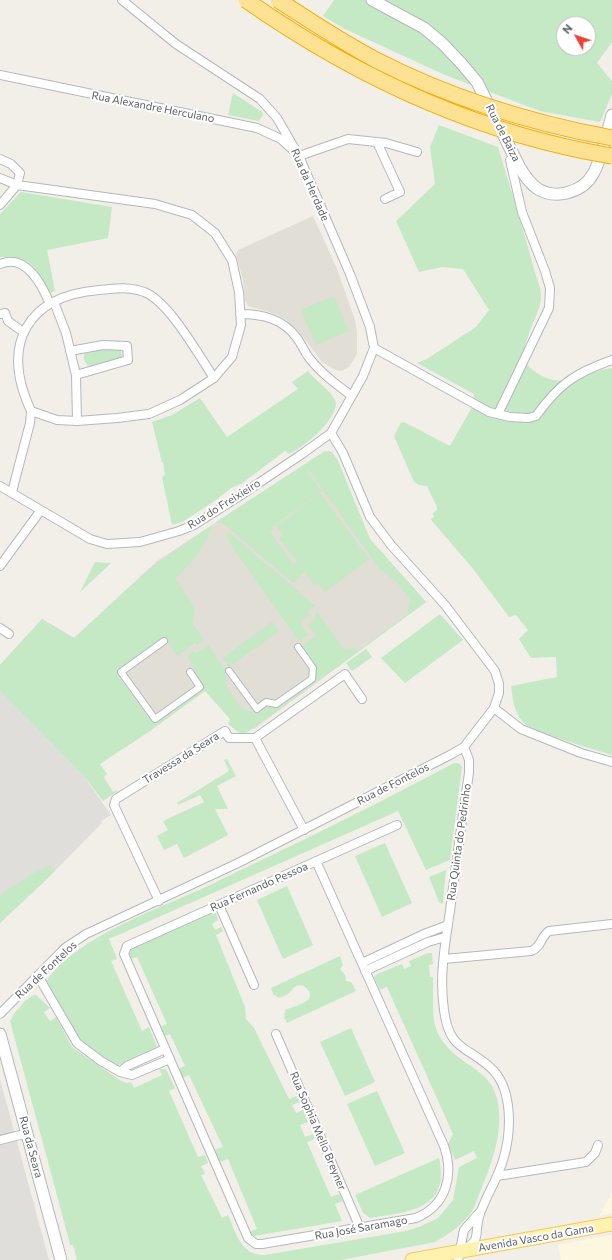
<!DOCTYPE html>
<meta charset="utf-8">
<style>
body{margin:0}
#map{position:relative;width:612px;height:1260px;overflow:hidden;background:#f1efe8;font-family:Commissioner,sans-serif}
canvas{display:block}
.north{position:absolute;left:556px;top:16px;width:40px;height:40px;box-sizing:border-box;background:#fff;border:1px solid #bfc1c3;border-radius:50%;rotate:310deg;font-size:11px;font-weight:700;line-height:16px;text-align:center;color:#5f6368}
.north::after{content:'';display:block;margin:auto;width:14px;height:18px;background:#ea4335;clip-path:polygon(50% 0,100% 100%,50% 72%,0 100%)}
</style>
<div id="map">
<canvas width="612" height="1260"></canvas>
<div class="north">N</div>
</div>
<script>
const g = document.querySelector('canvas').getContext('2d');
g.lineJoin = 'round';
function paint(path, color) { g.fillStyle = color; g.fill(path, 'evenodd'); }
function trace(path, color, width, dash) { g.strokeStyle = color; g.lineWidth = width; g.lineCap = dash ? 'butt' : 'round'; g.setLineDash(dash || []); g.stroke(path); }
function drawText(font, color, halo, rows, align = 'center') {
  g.font = font + ' Commissioner,sans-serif'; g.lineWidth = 4; g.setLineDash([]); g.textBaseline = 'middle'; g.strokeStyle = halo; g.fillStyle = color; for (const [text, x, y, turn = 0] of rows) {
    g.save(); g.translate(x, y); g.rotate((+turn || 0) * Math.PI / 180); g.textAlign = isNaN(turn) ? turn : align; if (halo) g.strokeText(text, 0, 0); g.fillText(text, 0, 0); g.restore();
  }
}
paint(new Path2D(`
 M612 1193V1213L599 1216Z
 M612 1235V1260H561L558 1245Z`), '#fef7e0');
paint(new Path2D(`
 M0 691 83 775 111 815 101 821 102 823 46 880 0 923Z
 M0 1079 49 1260H0Z`), '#e0deda');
paint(new Path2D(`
 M313 216 337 269 355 320 357 332V354L349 367 342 371 335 370 322 362 299 332 285 319 276 314 248 306 245 300 243 280 236 255 238 250Z
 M325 451 332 452 338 461 370 539 426 602 254 729 205 686 146 727 0 665 42 619 74 638 157 561Z`), '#e1ded6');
paint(new Path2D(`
 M334 0H612V42L597 63 612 81V94L600 122 540 111 445 75 345 29 323 16ZM564 24H588V48H564Z
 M233 93 262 112 263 115 259 121 228 115Z
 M439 125 498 147C510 187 523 228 534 269 536 277 542 289 541 298 540 319 510 354 534 371 565 393 582 371 612 368V755C597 750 532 732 524 723 514 713 513 700 511 686L557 677 556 657 531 658 519 639 528 630 516 615 509 617 474 570 432 521 431 519 434 517 433 513 437 510V507L427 486 419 485 414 482 394 436 401 423 404 422 450 446 472 407 474 394 417 363 427 359 476 327 489 310 463 269 442 267 419 272 396 221 435 184 430 147Z
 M21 192 112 207 108 238 47 250 55 291 50 293C38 270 30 254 0 257V214Z
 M334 296 349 331 316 345 301 310Z
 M118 348 121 351 122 357 120 359 89 366C84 363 82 356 86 352Z
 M308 371C316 382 332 390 336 403 336 421 304 447 289 454L285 451 241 484 231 488 216 500 184 521 172 525 162 477 165 475 163 462H162L152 422 172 415 200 398 227 437 298 389 292 382Z
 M325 451 332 452 338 461 370 539 426 602 245 734 238 732 228 724 230 719 205 691 150 731 100 764 107 774 104 777 113 792 117 790 118 791 103 801 83 775 0 691V665L42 619 74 638 149 569 212 525C206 545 191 565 175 578L195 608 192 623 204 640 197 645 195 643 178 656 164 638 116 673 149 719 200 682 193 673 196 670 187 657 194 651 196 654 208 645 225 670 227 687 242 709 260 713 270 706H275L315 678 316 666 302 646 316 636 308 625 316 617 315 614 317 612 344 649 355 648 358 651 409 613 407 611 411 601 396 581 379 568 308 469 307 470 322 491 272 527 273 529 270 532 293 564 297 562 279 538 283 535 276 526 320 493 369 559 325 592 318 583 314 585 304 572 293 583 224 524 216 522Z
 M227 533 231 534 315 606 308 611 310 615 300 622 308 635 299 641 234 550 228 539Z
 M95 562 111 563 80 592Z
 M440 614 463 640 405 683 381 658Z
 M272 622 279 631 229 667 223 658Z
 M366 649 372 657 352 671 346 663Z
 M227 759 236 776 217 786 228 809H215L228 835 184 858 177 844 164 850 157 836 168 830 163 821 204 802 200 795 178 805 177 803 229 771 224 760Z
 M454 763H458L462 766 450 860 426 870 398 811 109 939 117 959 111 961 142 1031 149 1027 157 1047 152 1051 116 1066 78 1040 46 981C80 934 160 909 212 884 293 845 374 806 454 763Z
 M385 843 412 903 382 917 355 856Z
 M50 865 55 871 0 923V895L32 874Z
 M446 870 443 902 442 904 439 902 429 877Z
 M287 886 313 945 283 959 257 900Z
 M216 913 218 920 212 924 215 930 221 927 223 931 216 935 245 1007 246 1019 254 1028 289 1099 297 1096 300 1102 292 1105 296 1113 303 1110 309 1122 300 1125 305 1137 313 1134 315 1139 307 1142 331 1197 339 1194 343 1201 335 1204 342 1221 254 1236 251 1234V1231L257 1229 228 1159 220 1162 214 1150 223 1147 189 1075 182 1078 178 1069 185 1066 170 1034 163 1037 159 1027 167 1024 137 957 129 959 125 951 209 914Z
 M428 953H432L433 964 429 965 430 977H433C434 1018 427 1035 465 1062 475 1069 486 1076 492 1086 509 1118 493 1161 480 1192 477 1199 475 1208 470 1214 461 1226 449 1234 435 1242L341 1260H77L73 1245H70L69 1240 10 1021C14 1013 27 996 36 995L50 1008 44 1012 50 1021 56 1017 72 1047 121 1081 127 1083 131 1082 134 1088 162 1075 159 1069H166L175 1088 169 1091 198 1157 205 1155 208 1163 201 1166 205 1174 201 1175 222 1218 228 1215C236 1233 241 1256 265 1255L406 1231 419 1227 438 1218 453 1200 459 1167 477 1158 474 1151 455 1160 448 1144 453 1134 387 987 380 990 374 977 377 974 402 964 404 969 411 966 409 961Z
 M340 956 343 965 340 969 345 975 346 981 351 982 356 991 287 1023 284 1017 285 1010C293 1006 323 1001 304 986 294 983 294 989 288 994 285 996 281 997 279 998L273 994 271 988Z
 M351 1028 375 1082 345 1096 320 1042Z
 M377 1091 405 1153 375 1166 347 1104Z
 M439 1158C451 1210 407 1212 370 1218L363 1213 355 1195Z`), '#c5e8c5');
const pedestrian = new Path2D(`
 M164 641 121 672 155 719 200 687 190 672
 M229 671 257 709 266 702 276 704 312 679 313 668 298 647`);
const minor = new Path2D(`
 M0 75 257 128 281 139 293 150
 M377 142 400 192 385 199
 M299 156 348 139 386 143 417 152
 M0 159 11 164 20 173 17 185 0 205
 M0 178 17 185 155 204 192 215 215 233 232 260 239 292 241 325 232 357 214 378 180 400 149 414 117 418 77 421 57 420 31 411
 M0 264C26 253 42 285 50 304
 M54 302 66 333 76 375 77 421
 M0 314 5 313 8 321 19 329
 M240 314C263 314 283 319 297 338 302 345 305 353 310 359 322 374 337 385 352 396
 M374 348 489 412 510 417 529 418 536 416C559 384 575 373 612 360
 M70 351 103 345 127 346 128 360 76 375
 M498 414 549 308 550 288 545 271 522 212 510 160 514 155
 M0 486 90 539 107 544 140 542 179 531 194 525 238 497 302 454 331 433 363 376 374 348 370 327 350 274 299 156 277 118 260 99 176 44 122 0
 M12 492 30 423 31 411C0 344 27 296 99 290 114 289 130 286 144 292 169 301 199 356 214 378
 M0 566 41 510
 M0 628 9 634
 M494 708 521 729 581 753 612 762
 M255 738 345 674 362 699
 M255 738 304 830
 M464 747 469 760V773C462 819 456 865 450 911 445 944 439 977 444 1010 449 1052 469 1046 493 1070 513 1091 511 1132 504 1157 500 1172 493 1185 486 1199 483 1207 479 1213 478 1222 475 1237 480 1239 465 1249
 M316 861 444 1146C454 1175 447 1205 416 1218L262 1244H256L248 1238 124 954 127 946C217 906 307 865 397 825
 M159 901 114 805 116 799 225 731 229 738H255
 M219 905 254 985
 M444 959 531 951C542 947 540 937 549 931L612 924
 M362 963 424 934 448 925
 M365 971 428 942 445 937
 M38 976 77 1043 101 1061 120 1072 132 1075 170 1059
 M0 1014 65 948 86 934 238 863 450 755 464 747 494 708 499 693V684L495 671 445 605 391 545 370 517 343 453 331 433
 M276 1034 360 1228
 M120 1072 127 1066 165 1049
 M0 1140 28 1133
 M497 1176 586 1162 595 1153 598 1145
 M458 1260 464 1230 479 1213`);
const tertiary = new Path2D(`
 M372 0 424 28 443 44 461 63 477 82 520 168C525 176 530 184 538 189 556 200 583 192 593 174 602 158 607 133 612 115
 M0 1034 61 1260`);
const primary = new Path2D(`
 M412 1260 612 1224`);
trace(pedestrian, '#b5b8bc', 8);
trace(minor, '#b5b8bc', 10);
trace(tertiary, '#b5b8bc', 13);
trace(primary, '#f2c960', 15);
trace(pedestrian, '#fff', 6);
trace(minor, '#fff', 8);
trace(tertiary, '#fff', 11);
trace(primary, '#fff2af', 13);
const motorwayBridge = new Path2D(`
 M246 0C356 77 479 134 612 156
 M278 0C310 21 342 42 376 60 450 98 531 123 612 138`);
trace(motorwayBridge, '#f9ab00', 17, []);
trace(motorwayBridge, '#fde293', 15);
drawText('11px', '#5f6368', '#fff', [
 ["Rua Alexandre Herculano",153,107,11],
 ["Rua de Baiza",503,133,63],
 ["Rua da Herdade",310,185,66],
 ["Rua do Freixieiro",224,504,-32],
 ["Travessa da Seara",181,758,-32],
 ["Rua de Fontelos",393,784,-27],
 ["Rua Quinta do Pedrinho",459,842,-82],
 ["Rua Fernando Pessoa",259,887,-24],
 ["Rua de Fontelos",46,970,-43],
 ["Rua Sophia Mello Breyner",318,1131,67],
 ["Rua da Seara",31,1147,75],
 ["Rua José Saramago",361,1228,-10],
 ["Avenida Vasco da Gama",536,1238,-10]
]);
</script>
